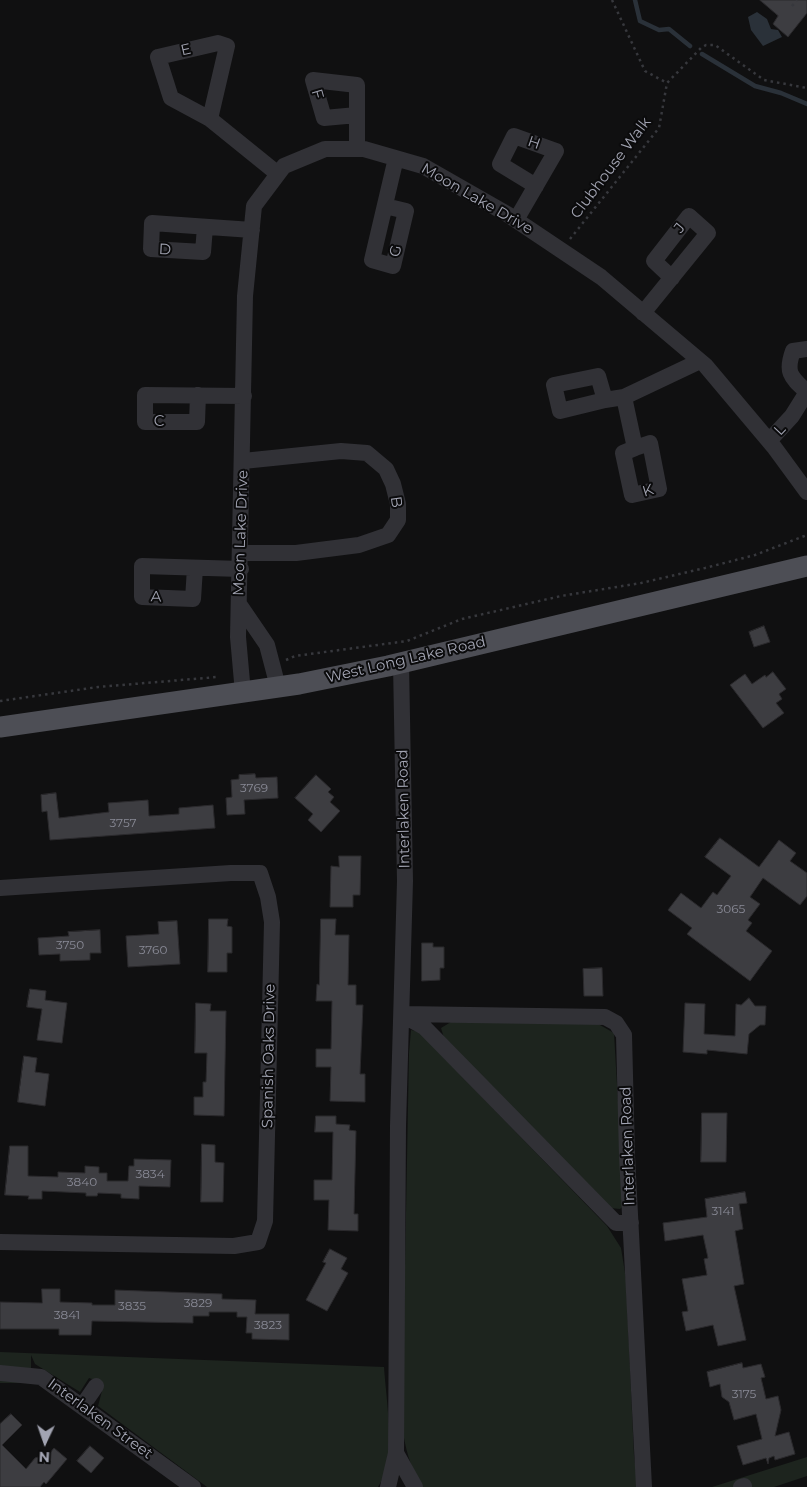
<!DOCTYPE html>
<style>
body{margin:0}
#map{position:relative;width:807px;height:1487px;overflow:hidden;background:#101011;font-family:Montserrat,sans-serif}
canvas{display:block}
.north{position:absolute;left:20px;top:1417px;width:50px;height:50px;-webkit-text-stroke:4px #0b0b0c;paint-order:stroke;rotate:183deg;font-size:14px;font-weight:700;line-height:20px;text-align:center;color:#a2a4b2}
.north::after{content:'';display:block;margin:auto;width:18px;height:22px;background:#a2a4b2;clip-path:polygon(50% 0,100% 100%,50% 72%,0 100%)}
</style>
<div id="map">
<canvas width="807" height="1487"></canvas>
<div class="north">N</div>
</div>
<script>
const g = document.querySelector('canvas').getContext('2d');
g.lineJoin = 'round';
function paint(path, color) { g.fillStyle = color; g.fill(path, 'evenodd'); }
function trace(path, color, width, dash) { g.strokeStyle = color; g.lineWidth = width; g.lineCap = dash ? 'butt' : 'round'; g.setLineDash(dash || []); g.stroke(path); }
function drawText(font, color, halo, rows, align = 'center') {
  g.font = font + ' Montserrat,sans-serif'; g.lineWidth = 4; g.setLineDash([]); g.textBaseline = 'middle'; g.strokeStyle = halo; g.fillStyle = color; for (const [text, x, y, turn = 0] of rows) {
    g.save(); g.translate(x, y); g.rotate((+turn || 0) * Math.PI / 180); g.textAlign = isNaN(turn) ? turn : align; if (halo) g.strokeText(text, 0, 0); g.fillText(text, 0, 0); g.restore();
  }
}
paint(new Path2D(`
 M593 1021 614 1033 624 1205 620 1209 610 1208 444 1038 441 1028 451 1022Z
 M411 1030 419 1032 607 1226 621 1248 626 1279 634 1456 638 1487H422C410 1467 405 1448 402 1425L409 1053Z
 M0 1352 384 1367C386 1399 397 1460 378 1487H207L98 1406 102 1391 101 1382 89 1378 80 1392 35 1364 31 1355V1383H0Z
 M807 1457V1476L774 1487H712Z`), '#1d241e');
paint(new Path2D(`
 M757 12 767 19 771 29 778 30 782 37 763 46 751 30 748 17Z`), '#2a3139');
trace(new Path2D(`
 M635 0 640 21 659 30 669 29 690 46
 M702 54 755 86 781 93 807 104`), '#2a3139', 4.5);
const building = new Path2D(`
 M760 0H807V13L788 37 773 24 778 16Z
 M764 626 770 642 754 647 749 632Z
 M773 672 786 689 779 694 782 699 776 703 784 713 763 728 730 685 745 674 752 684 765 675 766 677Z
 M255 774 256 778 277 777 278 798 244 800 245 814 227 815 226 798 232 797 231 780 239 779V775Z
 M316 775 331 789 328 792 334 797 330 802 340 811 321 832 308 820 313 814 295 798Z
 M56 793 59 818 109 812 108 803 148 800 149 816 179 814V808L213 805 215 828 50 840 47 811 42 812 41 795Z
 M720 838 759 867 779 840 796 853 790 861 807 873V896L800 905 763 878 750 897 760 904 748 920 752 923 746 931 772 951 750 981 687 934 692 928 668 910 681 893 701 908 713 892 717 895 731 876 705 857Z
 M339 856H361L360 895H353V907H330L331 866 339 867Z
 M209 919H228L227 926 232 927V953H227V972H208Z
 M321 919H336L335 935H349L348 985H356V1005H363L360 1074H365V1102L330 1101 331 1067H316V1049H331L332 1001H316L317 984 319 985Z
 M177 921 180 964 128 967 126 936 159 934 158 922Z
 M100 930 101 953H90V960L60 961V954L39 955 38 938 69 936 68 932Z
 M422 943H433V947H444V968H440V980L422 981Z
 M602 968 603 996H584L583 969Z
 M30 989 46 991 45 1000 67 1003 62 1043 37 1040 42 1009 27 1007Z
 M749 998 755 1006H766L765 1025H760L749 1034 747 1054 707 1050V1054L683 1052 685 1003 705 1004 704 1034 735 1036 736 1004 741 1005Z
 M196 1003 211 1004 210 1011H226L224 1116 194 1115V1097H203V1082H206L207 1053H195Z
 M24 1056 37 1058 35 1072 49 1074 45 1106 18 1102Z
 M702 1113H727L726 1162H701Z
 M316 1116H336V1124L350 1125 349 1130 356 1131 354 1214H358V1231L328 1230 329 1200H314V1180H332L333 1132H315Z
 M202 1144 215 1145V1162L224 1163 223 1202H201Z
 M10 1146H28V1176L58 1177V1172L85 1173V1166L99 1167V1173H107V1181H128L129 1166H134V1159L171 1160 170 1187 139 1186V1199L121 1198V1194L98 1193 97 1196H86V1193L42 1191V1199H28L29 1196 5 1195Z
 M745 1192 747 1203 739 1204 743 1229 735 1231 744 1284 734 1286 746 1340 718 1346 713 1325 686 1331 682 1312 688 1311 682 1279 707 1275 704 1259 708 1258 703 1235 665 1241 663 1223 707 1217 705 1199Z
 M330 1249 347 1258 341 1269 348 1273 327 1311 306 1300 326 1263 323 1262Z
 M42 1289H60V1302L92 1303V1305H115V1290L222 1294V1299L256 1300 255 1314H289V1340L252 1339V1333H246L247 1317H237V1312H209V1316H193V1323L92 1321 91 1335H59V1329H0V1302L42 1303Z
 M742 1363 743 1368 761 1364 765 1377 761 1378 766 1399 778 1396 781 1410 775 1436 789 1432 795 1454 775 1460 774 1456 769 1458 768 1464 766 1458 743 1465 737 1446 762 1439 756 1414 734 1420 729 1402 722 1397 720 1384 710 1387 707 1372Z
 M11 1414 22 1425 2 1445 26 1469 35 1458 38 1457 43 1461 54 1448 67 1459 46 1484 44 1482 40 1487H0V1424Z
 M90 1446 104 1458 91 1473 77 1461Z`);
paint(building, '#3d3d41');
trace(building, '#2b2a2d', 1);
trace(new Path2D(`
 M612 0 645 71 667 83
 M792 6 797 0
 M570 239 659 128 667 83 701 48 706 45H715L764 80 807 88
 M286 660 295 656 407 641 462 619 561 596 641 583 705 568 755 555 807 535
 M0 701 98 687 217 677`), '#37383d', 2.5, [2.5, 4]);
trace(new Path2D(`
 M210 119 171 98 158 57 218 43 227 46 210 119 278 174
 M357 149V85L313 80 324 118 357 115
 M385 206 406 211 393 266 372 260 396 158
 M516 220 556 151 514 136 500 164 536 186
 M205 227 203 252 151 249 152 223 252 230
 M643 313 708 233 689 216 654 261 672 278
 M807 392C791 377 785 373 793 351L807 349
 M198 395 197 422H145V395L244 396
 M624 397 635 448 623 453 632 495 659 489 650 443 635 448
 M605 400 560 411 554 385 598 376 605 400 624 397 700 361
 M769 441 792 416 807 392
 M241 553H296L359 545 388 535 398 520V504L393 484 386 469 367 453 341 451 243 461
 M195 568 193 599 142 597V566L241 569
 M239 604 267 645 278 687
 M243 693 238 637 245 296 254 206 284 166 325 149H364L423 166 507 214 601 277 705 365 774 447 807 492
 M0 888 231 873H260L268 897 272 922 265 1221 258 1242 234 1246 0 1242
 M403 1014 605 1017 616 1023 624 1035 627 1156 644 1487
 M404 1016 424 1027 616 1223H631
 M0 1373 41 1377 193 1487
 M83 1405 96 1386
 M396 1453 415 1487
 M388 1487 396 1453 398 1126 405 881 401 663
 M741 1487 744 1486`), '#313136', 16);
trace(new Path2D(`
 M0 727 299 684 388 666 807 566`), '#4d4e55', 21);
drawText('12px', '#898a96', null, [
 ["3769",254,788],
 ["3757",123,823],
 ["3065",731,909],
 ["3750",70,945],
 ["3760",153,950],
 ["3834",150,1174],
 ["3840",82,1182],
 ["3141",723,1211],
 ["3829",198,1303],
 ["3835",132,1306],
 ["3841",67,1315],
 ["3823",268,1325],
 ["3175",744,1394]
]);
drawText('15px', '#a2a4b2', '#0b0b0c', [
 ["E",186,50,-13],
 ["F",317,94,74],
 ["H",534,143,19],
 ["Clubhouse Walk",611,168,-53],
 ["Moon Lake Drive",477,199,30],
 ["J",680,228,-51],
 ["D",165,250,3],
 ["G",396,251,-77],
 ["C",159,422],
 ["L",780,430,-47],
 ["K",648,491,-17],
 ["B",396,502,82],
 ["Moon Lake Drive",241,533,-88],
 ["A",156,597,2],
 ["West Long Lake Road",406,660,-13],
 ["Interlaken Road",404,809,-91],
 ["Spanish Oaks Drive",269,1056,-89],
 ["Interlaken Road",628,1146,-92],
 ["Interlaken Street",100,1419,36]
]);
</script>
